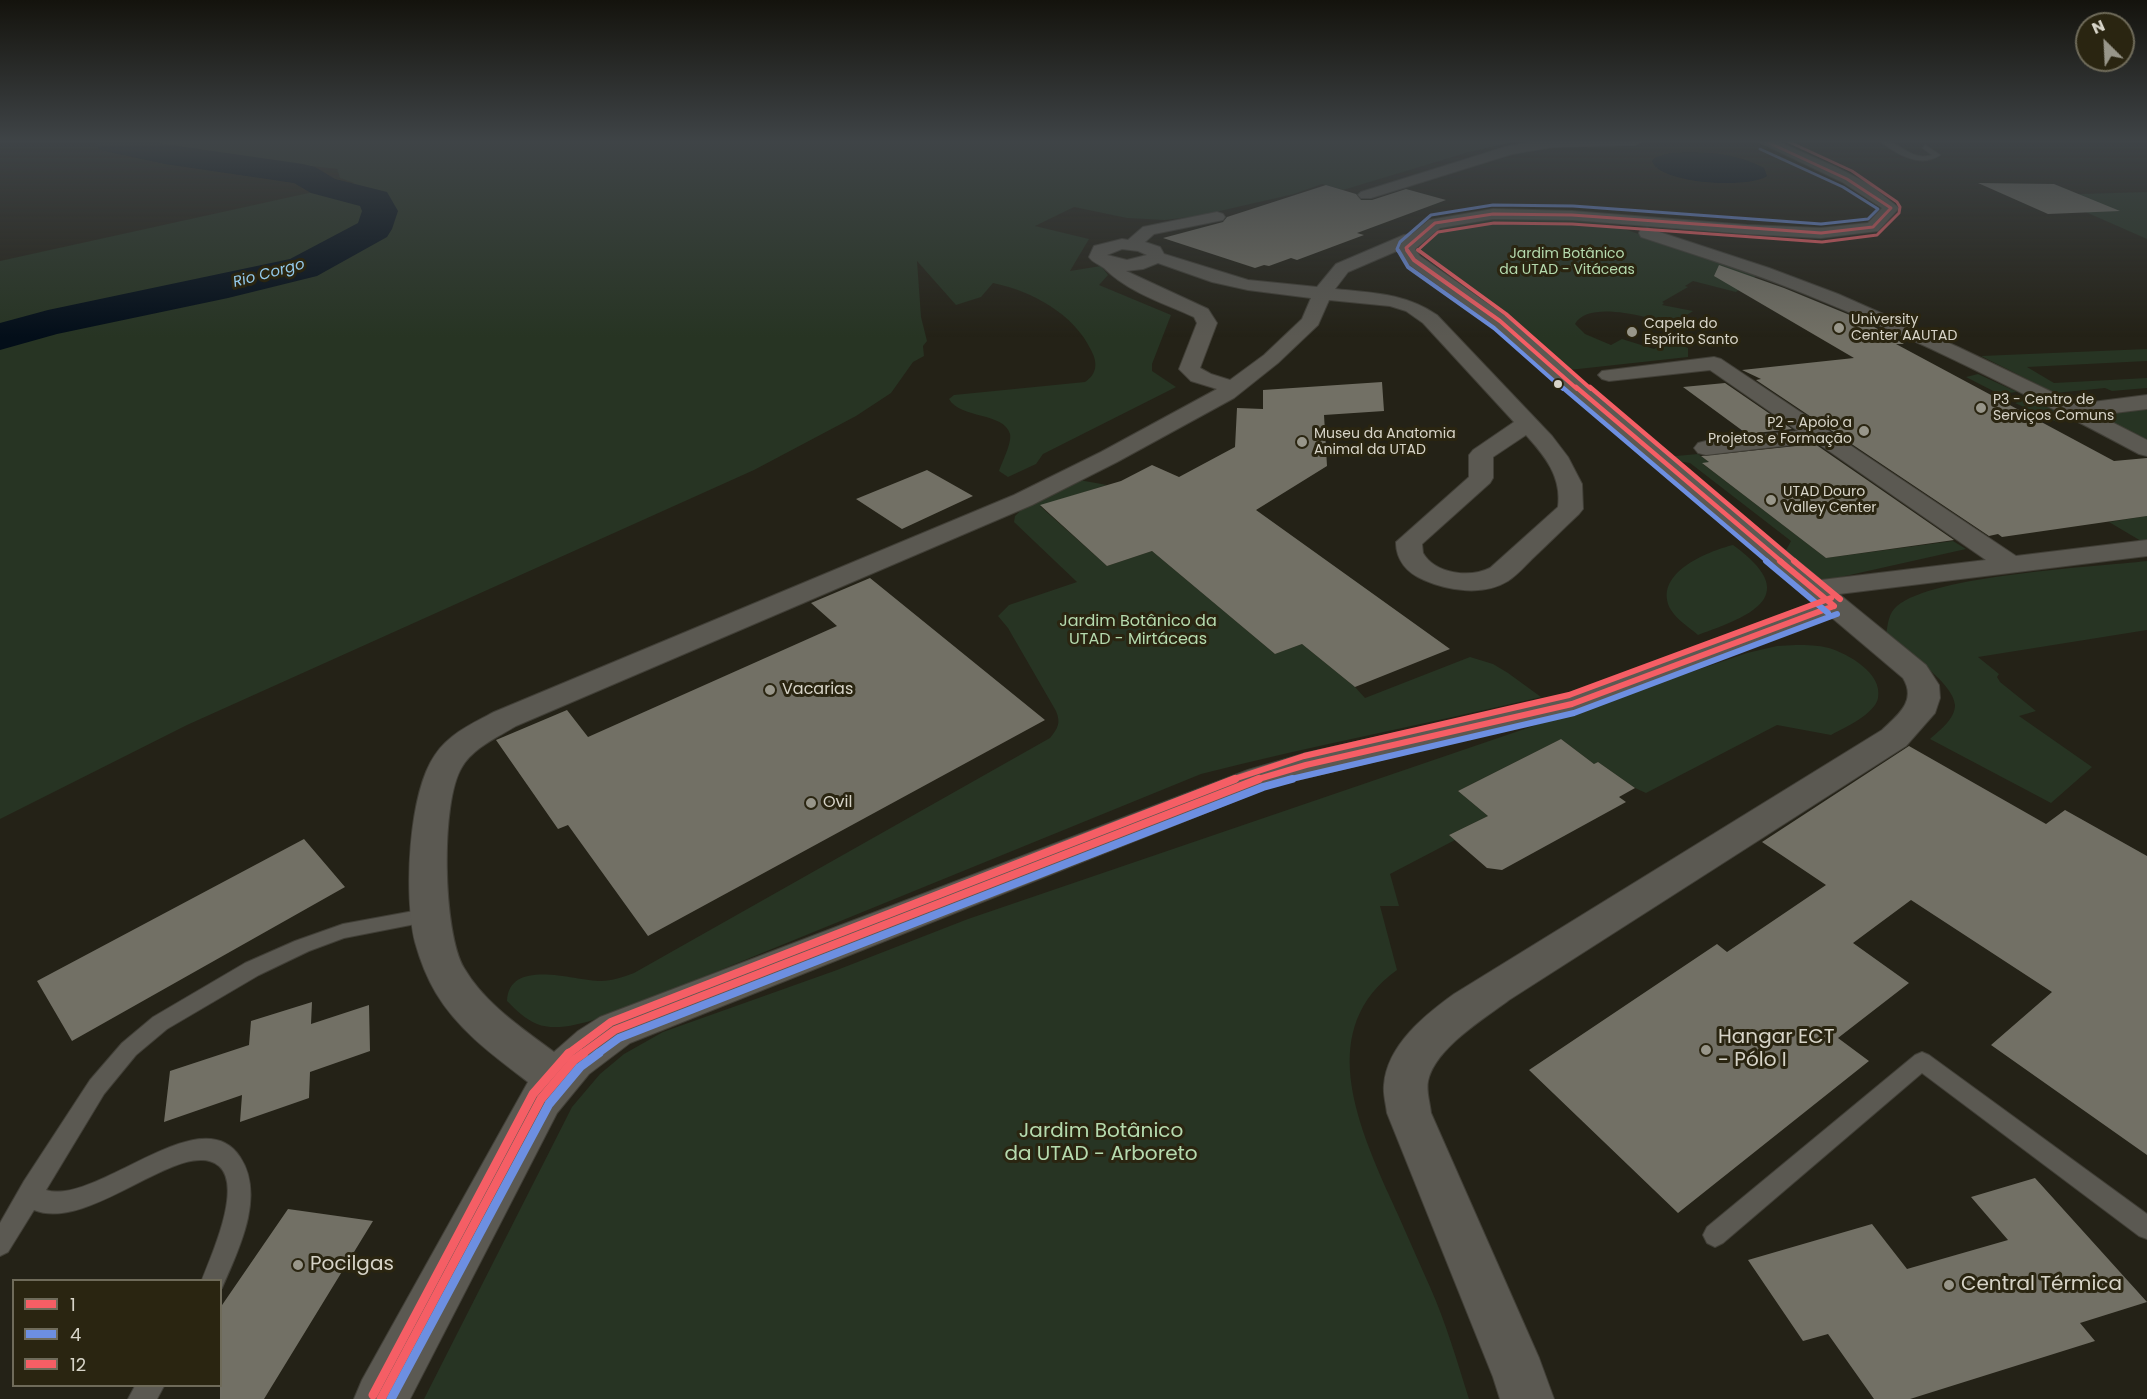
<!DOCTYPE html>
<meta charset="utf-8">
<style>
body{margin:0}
#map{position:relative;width:2147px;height:1399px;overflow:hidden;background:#242217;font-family:Poppins,sans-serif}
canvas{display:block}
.legend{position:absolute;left:12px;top:1279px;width:210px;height:108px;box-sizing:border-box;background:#2a2511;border:2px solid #6f6b5a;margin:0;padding:8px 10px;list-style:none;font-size:18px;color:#d7d4c8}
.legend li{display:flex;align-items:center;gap:12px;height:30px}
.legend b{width:30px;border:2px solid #6f6b5a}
.north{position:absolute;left:2075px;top:12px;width:60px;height:60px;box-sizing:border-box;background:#2a2511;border:2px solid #6f6b5a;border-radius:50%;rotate:336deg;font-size:16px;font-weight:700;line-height:24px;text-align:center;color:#d7d4c8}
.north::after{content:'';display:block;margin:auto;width:21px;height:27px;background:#98968a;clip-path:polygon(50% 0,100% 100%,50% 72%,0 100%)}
</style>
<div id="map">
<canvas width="2147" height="1399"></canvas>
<ul class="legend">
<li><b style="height:8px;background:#f55e65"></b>1</li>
<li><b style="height:8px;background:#6d8fe1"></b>4</li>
<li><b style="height:8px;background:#f55e65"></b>12</li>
</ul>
<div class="north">N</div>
</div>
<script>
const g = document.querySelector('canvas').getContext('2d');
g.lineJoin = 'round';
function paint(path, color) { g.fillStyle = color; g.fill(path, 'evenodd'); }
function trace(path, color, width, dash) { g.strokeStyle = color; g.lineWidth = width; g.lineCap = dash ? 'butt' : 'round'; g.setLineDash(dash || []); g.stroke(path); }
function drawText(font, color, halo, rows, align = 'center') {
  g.font = font + ' Poppins,sans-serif'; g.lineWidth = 6; g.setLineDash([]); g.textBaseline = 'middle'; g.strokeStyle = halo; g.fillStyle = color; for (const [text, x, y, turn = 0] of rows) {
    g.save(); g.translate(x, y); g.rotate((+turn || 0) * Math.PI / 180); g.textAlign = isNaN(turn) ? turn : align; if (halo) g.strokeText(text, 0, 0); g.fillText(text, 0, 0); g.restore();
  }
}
paint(new Path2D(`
 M147 141H1516L1466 153 1343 190 1322 184 1294 194 1198 216 1165 220 1127 218 1074 207 1035 226 1089 239 1070 271 1101 266 1108 275 1099 285 1171 315 1152 364V371L1176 387 1043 454 1036 464 1008 477 999 471C1002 462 1012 443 1010 434 1004 412 960 419 949 399L954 395 1085 382C1097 374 1098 363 1091 350 1074 314 1032 291 993 283L981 297 956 305 917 261 921 317 927 341 923 346 924 356 913 362 891 393 856 416 754 470 187 725 0 819V261L354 183 340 178 337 169 264 161Z
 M2147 192V239L2047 195Z
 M1482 218 1601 221 1758 275 1736 292 1693 281 1685 286 1688 287 1662 302 1664 303 1662 305 1693 311 1673 324C1651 318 1588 299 1575 324L1585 334 1611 345 1622 339 1654 349 1669 340 1688 348V357L1569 370 1518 323 1461 285 1418 252V243C1436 225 1459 223 1482 218Z
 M2147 349V361L2027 367 2054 383 2147 378V388L2112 391 2105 388 2055 393 1981 356Z
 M1978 374 2017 392 1999 394 1966 377Z
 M2029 398 2073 420 2057 422 2015 403Z
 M2147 407V440L2095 414Z
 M1698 454 1709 462 1703 464 1826 558 1953 541 1966 549 1823 581 1785 552 1791 541 1690 463 1669 460 1665 457Z
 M1079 480 1107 485 1040 506 1107 566 1152 551 1275 654 1302 644 1355 687 1365 698 1470 657 1493 664 1508 673 1541 697C1428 724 1314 745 1201 774L637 1004C610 1014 564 1035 537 1024 525 1019 516 1010 507 1001 509 957 575 981 601 981 612 981 623 977 634 973L1050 738C1058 728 1061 723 1056 711L1008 628 998 616 1009 605 1077 582 1014 522 1015 516 1022 509Z
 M2147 516V540L2141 541 2109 522Z
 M1733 545C1802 595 1754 615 1698 635 1689 627 1677 620 1671 610 1651 574 1708 551 1733 545Z
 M2147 561V630L1978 657 1999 674 1997 677 2000 682 2036 711 2019 716 2092 767 2051 803 1930 739C1940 730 1955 719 1955 705 1954 683 1903 649 1886 635 1888 624 1888 614 1897 606 1934 575 2094 567 2147 561Z
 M1796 645C1807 645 1818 645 1829 648 1848 654 1883 673 1878 698 1875 714 1844 728 1831 735L1777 725 1646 793 1635 788 1598 762 1594 764 1561 739 1458 791 1488 816 1449 835 1455 840 1390 874 1399 906H1380L1397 970C1316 1028 1357 1122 1389 1195 1403 1225 1416 1256 1430 1287 1446 1323 1457 1361 1469 1399H424L572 1107 600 1074 624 1054 663 1032 837 970 968 919 1747 653 1777 646Z`), '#273423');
paint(new Path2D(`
 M1671 153C1702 151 1736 153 1764 168L1767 176C1749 189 1659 184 1652 161L1656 157Z`), '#030e19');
paint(new Path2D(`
 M95 141H143L303 164 315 167 335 179 387 192 398 211 392 229 387 237 317 276 228 298 57 334 0 350V323L48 310 290 259 358 223 362 211 360 206 311 193 294 183 165 164 100 150Z`), '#030e19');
paint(new Path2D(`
 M1978 183 2054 184 2120 211 2048 214Z
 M1326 185 1356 194 1361 200H1372L1406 189 1446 200 1357 233 1364 235 1297 260 1291 258 1269 266 1264 265 1255 268 1163 238 1223 222 1227 217Z
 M1719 265 1784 288 1862 320 1904 344H1896L2114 461 2147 458V516L2002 537 1998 534 1989 536 1756 380 1761 379 1742 370 1854 358 1714 276Z
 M1382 382 1384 411 1324 415 1327 466 1256 510 1450 649 1355 687 1302 644 1275 654 1152 551 1107 566 1040 505 1121 481 1152 465 1179 477 1235 447 1237 408 1263 409V390Z
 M1725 383 1792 429 1747 434 1683 387Z
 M1815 444 1954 540 1826 558 1702 463 1709 462 1701 456Z
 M927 470 973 496 902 529 856 499Z
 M870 578 1045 720 648 936 568 825 558 829 496 740 567 710 588 737 837 626 811 603Z
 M1561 739 1594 764 1598 762 1635 788 1619 797 1626 802 1502 870 1487 868 1449 835 1488 816 1458 791Z
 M1909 746 2046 824 2065 810 2147 856V1155L1991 1045 2052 992 1911 900 1853 943 1909 983 1838 1038 1869 1061 1678 1213 1529 1070 1717 944 1727 952 1826 885 1762 842Z
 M304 839 345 887 72 1041 37 981Z
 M312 1002 311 1024 369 1005 370 1051 310 1072 309 1098 240 1122 242 1095 164 1122 170 1071 249 1045 251 1021Z
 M2035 1178 2147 1302 2080 1323 2095 1341 1910 1399H1874L1828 1334 1803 1341 1748 1260 1872 1224 1907 1269 2008 1240 1971 1197Z
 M288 1209 373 1221 264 1399H220V1308Z`), '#727065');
const lane = new Path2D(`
 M1881 141C1900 141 1911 162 1932 155L1923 148 1925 145 1940 155C1921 168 1897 155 1881 141Z
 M430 908 436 910 439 915 436 920 344 938 309 951 259 975 167 1029 136 1055 104 1094 46 1190C96 1206 201 1097 240 1157 266 1196 238 1251 222 1288L220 1289V1280H202C211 1256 243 1187 219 1166 183 1135 90 1233 34 1210L8 1252 0 1256V1223L24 1181 90 1080 122 1043 153 1017 245 963 295 941 343 924Z
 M1922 1052 1929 1055 2147 1214V1239L2139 1236 1922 1073 1723 1243 1715 1247 1707 1243 1703 1235 1707 1227 1915 1055Z
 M135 1386H164L157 1399H128Z`);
const street = new Path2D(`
 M1538 141H1642L1635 145 1553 147 1512 154 1371 198H1361L1358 195 1361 192 1505 147Z
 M1757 141H1776L1836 167 1869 184 1899 208 1878 231 1821 238 1747 234 1572 220 1493 219 1440 228 1415 249 1420 256 1507 317 1661 449 1821 580 1986 560 1816 442 1706 455 1698 453 1694 448 1698 443 1706 441 1798 431 1710 370 1609 381 1602 379 1598 375 1602 371 1714 357 1721 359 2016 556 2147 540V556L1839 594 1926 665 1939 685 1940 698 1935 713 1906 746 1509 1000C1484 1019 1435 1048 1428 1081 1426 1091 1430 1103 1431 1113L1539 1358 1554 1399H1500L1493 1377 1387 1113C1386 1104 1383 1094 1384 1085 1387 1045 1425 1015 1454 994L1882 730C1898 715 1917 701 1903 678L1831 617 1583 711 1272 786 630 1043 589 1074 557 1113 410 1399H354L362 1380 528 1082C494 1056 458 1030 436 993 427 978 420 960 415 942 404 896 408 794 435 755 449 734 473 723 494 712L1014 495 1101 452 1217 389 1191 381 1179 369 1197 323 1194 317C1163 303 1128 292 1104 268 1099 264 1093 263 1089 257L1094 246 1122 239 1128 240 1143 227 1217 212 1223 214 1225 217 1223 220 1154 234 1145 242 1160 247 1164 254 1248 280 1317 287 1336 264 1404 235 1412 234 1429 220 1493 209 1572 211 1747 225 1821 228 1868 223 1882 208 1842 182ZM1122 249 1138 251 1147 255 1127 260 1107 255ZM1399 250 1408 264 1493 325 1645 459 1815 603 1564 696 1306 753 1248 770 600 1017 578 1031 554 1052C522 1028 485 1004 464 968 443 933 440 802 462 767 473 748 498 737 516 726L1032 505 1117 462 1234 398 1278 363 1318 325 1329 300 1390 306 1406 311 1423 323 1514 422 1473 450 1469 455V477L1396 542C1396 560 1407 573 1424 580 1449 591 1484 596 1508 581 1517 575 1525 566 1532 559 1548 544 1563 529 1579 514L1583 509 1582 484 1568 457 1552 436 1437 315C1405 293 1372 293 1335 289L1348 272ZM1158 263 1212 282 1248 290 1311 298 1302 319 1264 355 1230 380 1211 374 1200 368 1217 323 1208 309 1126 271 1143 269ZM1526 435C1545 456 1562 477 1558 507L1490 568C1470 578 1435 574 1423 553L1422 544 1490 483 1493 478V457Z
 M1647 228 1769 268 1838 294 1958 347 2077 404 2147 395V409L2098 415 2147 440V456L2139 454C2030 396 1920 340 1805 294 1751 272 1696 255 1641 237L1639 233 1641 229Z`);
trace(lane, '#413f37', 2);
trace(street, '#413f37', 2);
paint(lane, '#5b5952');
paint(street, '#5b5952');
trace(new Path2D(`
 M1408 251 1406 248 1435 223 1493 214 1572 215 1821 233 1873 227 1891 208 1847 179 1765 141`), '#f55e65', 3);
trace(new Path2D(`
 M1407 250 1414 260 1500 321 1577 389`), '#f55e65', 4);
trace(new Path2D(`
 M1576 387 1782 562`), '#f55e65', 4.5);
trace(new Path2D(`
 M1780 561 1834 606
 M1255 780 1306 765 1572 704 1834 606`), '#f55e65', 6);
trace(new Path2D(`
 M582 1054 615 1030 1259 779`), '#f55e65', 8);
trace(new Path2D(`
 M381 1399 541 1099 574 1060 584 1053`), '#f55e65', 9);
trace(new Path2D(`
 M1398 251 1397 249 1400 242 1431 215 1493 205 1573 206 1821 224 1868 219 1878 209 1843 187 1760 149`), '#6d8fe1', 3);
trace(new Path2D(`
 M1398 250 1408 267 1494 328 1563 389`), '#6d8fe1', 4);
trace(new Path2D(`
 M1562 387 1768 562`), '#6d8fe1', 4.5);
trace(new Path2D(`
 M1766 561 1828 613
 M1287 780 1574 713 1837 614`), '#6d8fe1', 6);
trace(new Path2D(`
 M597 1054 619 1038 1263 787 1292 779`), '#6d8fe1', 8);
trace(new Path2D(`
 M391 1399 549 1104 580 1067 599 1053`), '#6d8fe1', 9);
trace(new Path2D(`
 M1420 251 1418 250 1438 232 1494 223 1572 224 1822 242 1877 235 1899 213 1900 207 1897 202 1852 171 1787 141`), '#f55e65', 3);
trace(new Path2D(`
 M1418 250 1506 314 1591 389`), '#f55e65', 4);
trace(new Path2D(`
 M1590 387 1796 562`), '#f55e65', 4.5);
trace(new Path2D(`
 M1794 561 1840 599
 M1231 780 1304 756 1569 695 1831 598`), '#f55e65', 6);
trace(new Path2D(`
 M568 1054 611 1022 1235 779`), '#f55e65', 8);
trace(new Path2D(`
 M373 1395 533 1094 569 1053`), '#f55e65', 9);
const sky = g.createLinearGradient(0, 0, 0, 337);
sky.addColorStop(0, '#14130d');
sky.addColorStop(0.42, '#3f4447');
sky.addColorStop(1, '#3f444700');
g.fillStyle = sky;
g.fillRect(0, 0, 2147, 337);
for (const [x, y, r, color] of [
 [1839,328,6,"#98968a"],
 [1632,332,6,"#98968a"],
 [1558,384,5,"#d7d4c8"],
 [1981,408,6,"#98968a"],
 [1864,431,6,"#98968a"],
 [1302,442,6,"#98968a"],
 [1771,500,6,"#98968a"],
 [770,690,6,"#98968a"],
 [811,803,6,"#98968a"],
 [1706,1050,6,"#98968a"],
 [298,1265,6,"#98968a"],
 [1949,1285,6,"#98968a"]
]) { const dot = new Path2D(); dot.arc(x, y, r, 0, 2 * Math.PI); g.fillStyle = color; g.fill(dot); trace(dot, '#2a2511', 2); }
drawText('14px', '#b5daae', '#2a2511', [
 ["Jardim Botânico",1567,254],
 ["da UTAD - Vitáceas",1567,270]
]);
drawText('14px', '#d7d4c8', '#2a2511', [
 ["University",1851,320],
 ["Center AAUTAD",1851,336],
 ["Capela do",1644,324],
 ["Espírito Santo",1644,340],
 ["P3 - Centro de",1993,400],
 ["Serviços Comuns",1993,416],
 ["P2 - Apoio a",1852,423,"right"],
 ["Projetos e Formação",1852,439,"right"],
 ["Museu da Anatomia",1314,434],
 ["Animal da UTAD",1314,450],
 ["UTAD Douro",1783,492],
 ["Valley Center",1783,508]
], 'left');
drawText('italic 15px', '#93c8e9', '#2a2511', [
 ["Rio Corgo",269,274,-15]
]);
drawText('16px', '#b5daae', '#2a2511', [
 ["Jardim Botânico da",1138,622],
 ["UTAD - Mirtáceas",1138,640]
]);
drawText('16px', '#d7d4c8', '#2a2511', [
 ["Vacarias",782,690],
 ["Ovil",823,803]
], 'left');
drawText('20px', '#d7d4c8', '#2a2511', [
 ["Hangar ECT",1718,1038],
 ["- Pólo I",1718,1061],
 ["Pocilgas",310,1265],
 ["Central Térmica",1961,1285]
], 'left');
drawText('20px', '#b5daae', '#2a2511', [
 ["Jardim Botânico",1101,1132],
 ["da UTAD - Arboreto",1101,1155]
]);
</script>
